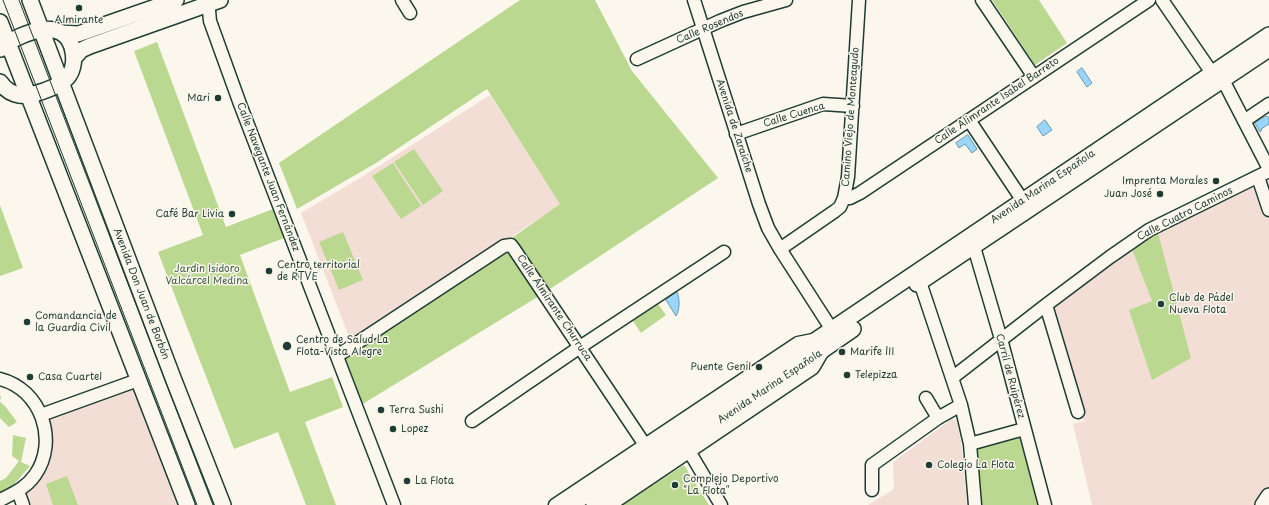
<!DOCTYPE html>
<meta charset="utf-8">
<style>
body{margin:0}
canvas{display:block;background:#fbf7ec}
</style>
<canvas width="1269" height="505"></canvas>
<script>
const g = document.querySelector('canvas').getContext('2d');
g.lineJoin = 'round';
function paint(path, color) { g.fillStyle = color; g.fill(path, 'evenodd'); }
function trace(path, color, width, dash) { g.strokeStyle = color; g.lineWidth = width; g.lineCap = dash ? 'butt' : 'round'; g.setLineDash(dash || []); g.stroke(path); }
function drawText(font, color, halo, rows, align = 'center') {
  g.font = font + ' "Playpen Sans",sans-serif'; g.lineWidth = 3; g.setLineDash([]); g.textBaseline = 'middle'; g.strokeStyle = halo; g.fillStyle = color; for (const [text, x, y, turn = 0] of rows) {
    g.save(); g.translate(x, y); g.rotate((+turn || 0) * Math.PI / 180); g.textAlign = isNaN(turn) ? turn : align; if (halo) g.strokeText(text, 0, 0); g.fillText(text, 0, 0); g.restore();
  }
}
paint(new Path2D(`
 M490 95 561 204 351 342 301 213 368 173Z
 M1269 175V505H1092L1073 424 1084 421 1051 310 1151 233 1197 215Z
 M131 383 179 505H23L18 491 43 458 41 415Z
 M952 419 956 420 961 441 967 505H868L894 489 893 462Z`), '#f3ded6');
paint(new Path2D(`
 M520 0H595L632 71 718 178 544 293 361 405 342 358 560 204 487 89 376 163 297 209 279 163Z
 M992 0H1039L1067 43 1035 65Z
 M157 42 226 227 273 209 284 238 240 255 290 392 332 377 343 407 305 422 336 505H306L278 432 234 449 158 252 203 235 134 51Z
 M414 149 443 191 423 205 394 162Z
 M393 163 421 206 401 219 372 176Z
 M0 205 23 268 0 276Z
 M343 232 363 280 339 290 319 242Z
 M1158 233 1191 358 1152 380 1129 310 1152 301 1132 249Z
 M658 304 666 315 641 333 633 321Z
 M0 396H1L0 402 5 406 17 422 9 427 0 418Z
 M1024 429 1045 505H975L970 444Z
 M13 435 26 438 21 462 30 466 12 487 0 494V481L6 478 19 461 12 456Z
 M684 465 709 505H622Z
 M67 476 78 505H53L46 484Z`), '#bbd890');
const water = new Path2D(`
 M1082 68 1092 83 1087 87 1077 72Z
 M1267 116 1269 118V124L1261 129 1262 130 1260 132 1255 123Z
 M1045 120 1052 130 1043 136 1037 127Z
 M968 135 977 149 972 153 965 144 959 148 956 143Z
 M677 292C680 299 680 309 676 316L666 300Z`);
paint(water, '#9ad5fb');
trace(water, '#6998ab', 1);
const minor = new Path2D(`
 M208 0 210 21 240 104 394 505
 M402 0 410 13
 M694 0 759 204 768 228 780 249
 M982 0 1034 77
 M1162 0 1212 73 1223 80 1269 169
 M637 59 720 21 743 12 786 0
 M969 120 1023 201
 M1244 121 1269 104
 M736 134 823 104 853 106
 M1258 177 1269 210
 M844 198H850L860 193 1149 0
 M974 247 1001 339 1045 505
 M916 275 920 282 961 405 970 444 975 505
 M1046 305 1078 412
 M836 336 780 249 835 211 840 207 844 198 848 177 859 0
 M337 356 504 246 511 245 514 249 645 445
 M952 378 1046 305 1110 257 1149 230 1269 171
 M0 379C41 389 59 441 35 475 26 488 14 493 0 500
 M926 398 938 418
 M41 415 138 380
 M472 421 580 347 724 252
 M970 444 1024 429
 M689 451 721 505
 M872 490V465L938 418 961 405
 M18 491 23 505
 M555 505 798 343 813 340
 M610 505 813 368 823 351`);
const major = new Path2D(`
 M30 0 173 378 223 505
 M0 22 187 505
 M62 33 78 34 176 0
 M74 58 81 50 90 46 220 0
 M0 82C8 94 20 98 34 94 45 91 59 86 67 78 78 66 75 39 60 32 47 26 33 31 21 36 14 39 6 43 1 49
 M917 284 1269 49
 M571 505 1269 35
 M594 505 768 388 853 329
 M1263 505 1269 496`);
trace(minor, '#1f3d34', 15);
trace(major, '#1f3d34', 18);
trace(minor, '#fbf7ec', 12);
trace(major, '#fbf7ec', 15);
trace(new Path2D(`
 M3 0 197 505
 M19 0 213 505`), '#1f3d34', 1);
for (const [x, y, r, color] of [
 [79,8,4,"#1f3d34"],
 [218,98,4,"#1f3d34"],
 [1216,181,4,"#1f3d34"],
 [1160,194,4,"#1f3d34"],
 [232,214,4,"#1f3d34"],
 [269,271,4,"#1f3d34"],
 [1161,304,4,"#1f3d34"],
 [27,322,4,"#1f3d34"],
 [287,346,5,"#1f3d34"],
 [842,352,4,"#1f3d34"],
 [759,367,4,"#1f3d34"],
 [847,375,4,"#1f3d34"],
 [30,377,4,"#1f3d34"],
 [381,410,4,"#1f3d34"],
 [393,429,4,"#1f3d34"],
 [929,465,4,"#1f3d34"],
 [407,481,4,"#1f3d34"],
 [675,485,4,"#1f3d34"]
]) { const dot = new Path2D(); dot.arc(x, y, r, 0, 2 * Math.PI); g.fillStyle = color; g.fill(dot); trace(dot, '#fbf7ec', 1.5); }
drawText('10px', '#1f3d34', '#fbf7ec', [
 ["Almirante",79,20,"center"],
 ["Mari",210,98,"right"],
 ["Imprenta Morales",1208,181,"right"],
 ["Juan José",1152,194,"right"],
 ["Café Bar Livia",224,214,"right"],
 ["Centro territorial",277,265],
 ["de RTVE",277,277],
 ["Club de Pádel",1169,298],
 ["Nueva Flota",1169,310],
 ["Comandancia de",35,316],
 ["la Guardia Civil",35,328],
 ["Centro de Salud La",296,340],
 ["Flota-Vista Alegre",296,352],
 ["Marife III",850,352],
 ["Puente Genil",751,367,"right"],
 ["Telepizza",855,375],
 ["Casa Cuartel",38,377],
 ["Terra Sushi",389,410],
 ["Lopez",401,429],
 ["Colegio La Flota",937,465],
 ["Complejo Deportivo",683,479],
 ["\"La Flota\"",683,491],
 ["La Flota",415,481]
], 'left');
drawText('10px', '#1f3d34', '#fbf7ec', [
 ["Calle Rosendos",710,27,-23],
 ["Calle Alimrante Isabel Barreto",997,101,-34],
 ["Calle Cuenca",794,115,-17],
 ["Camino Viejo de Monteagudo",851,117,-86],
 ["Avenida de Zaraiche",734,126,72],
 ["Calle Navegante Juan Fernández",268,177,69],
 ["Avenida Marina Española",1043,187,-34],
 ["Calle Cuatro Caminos",1185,214,-27],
 ["Avenida Don Juan de Borbón",141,294,69],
 ["Calle Almirante Churruca",554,308,56],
 ["Carril de Ruipérez",1010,376,75],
 ["Avenida Marina Española",770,387,-34]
]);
drawText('10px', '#3e5c46', '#fbf7ec', [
 ["Jardin Isidoro",207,269],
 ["Valcárcel Medina",207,281]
]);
</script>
